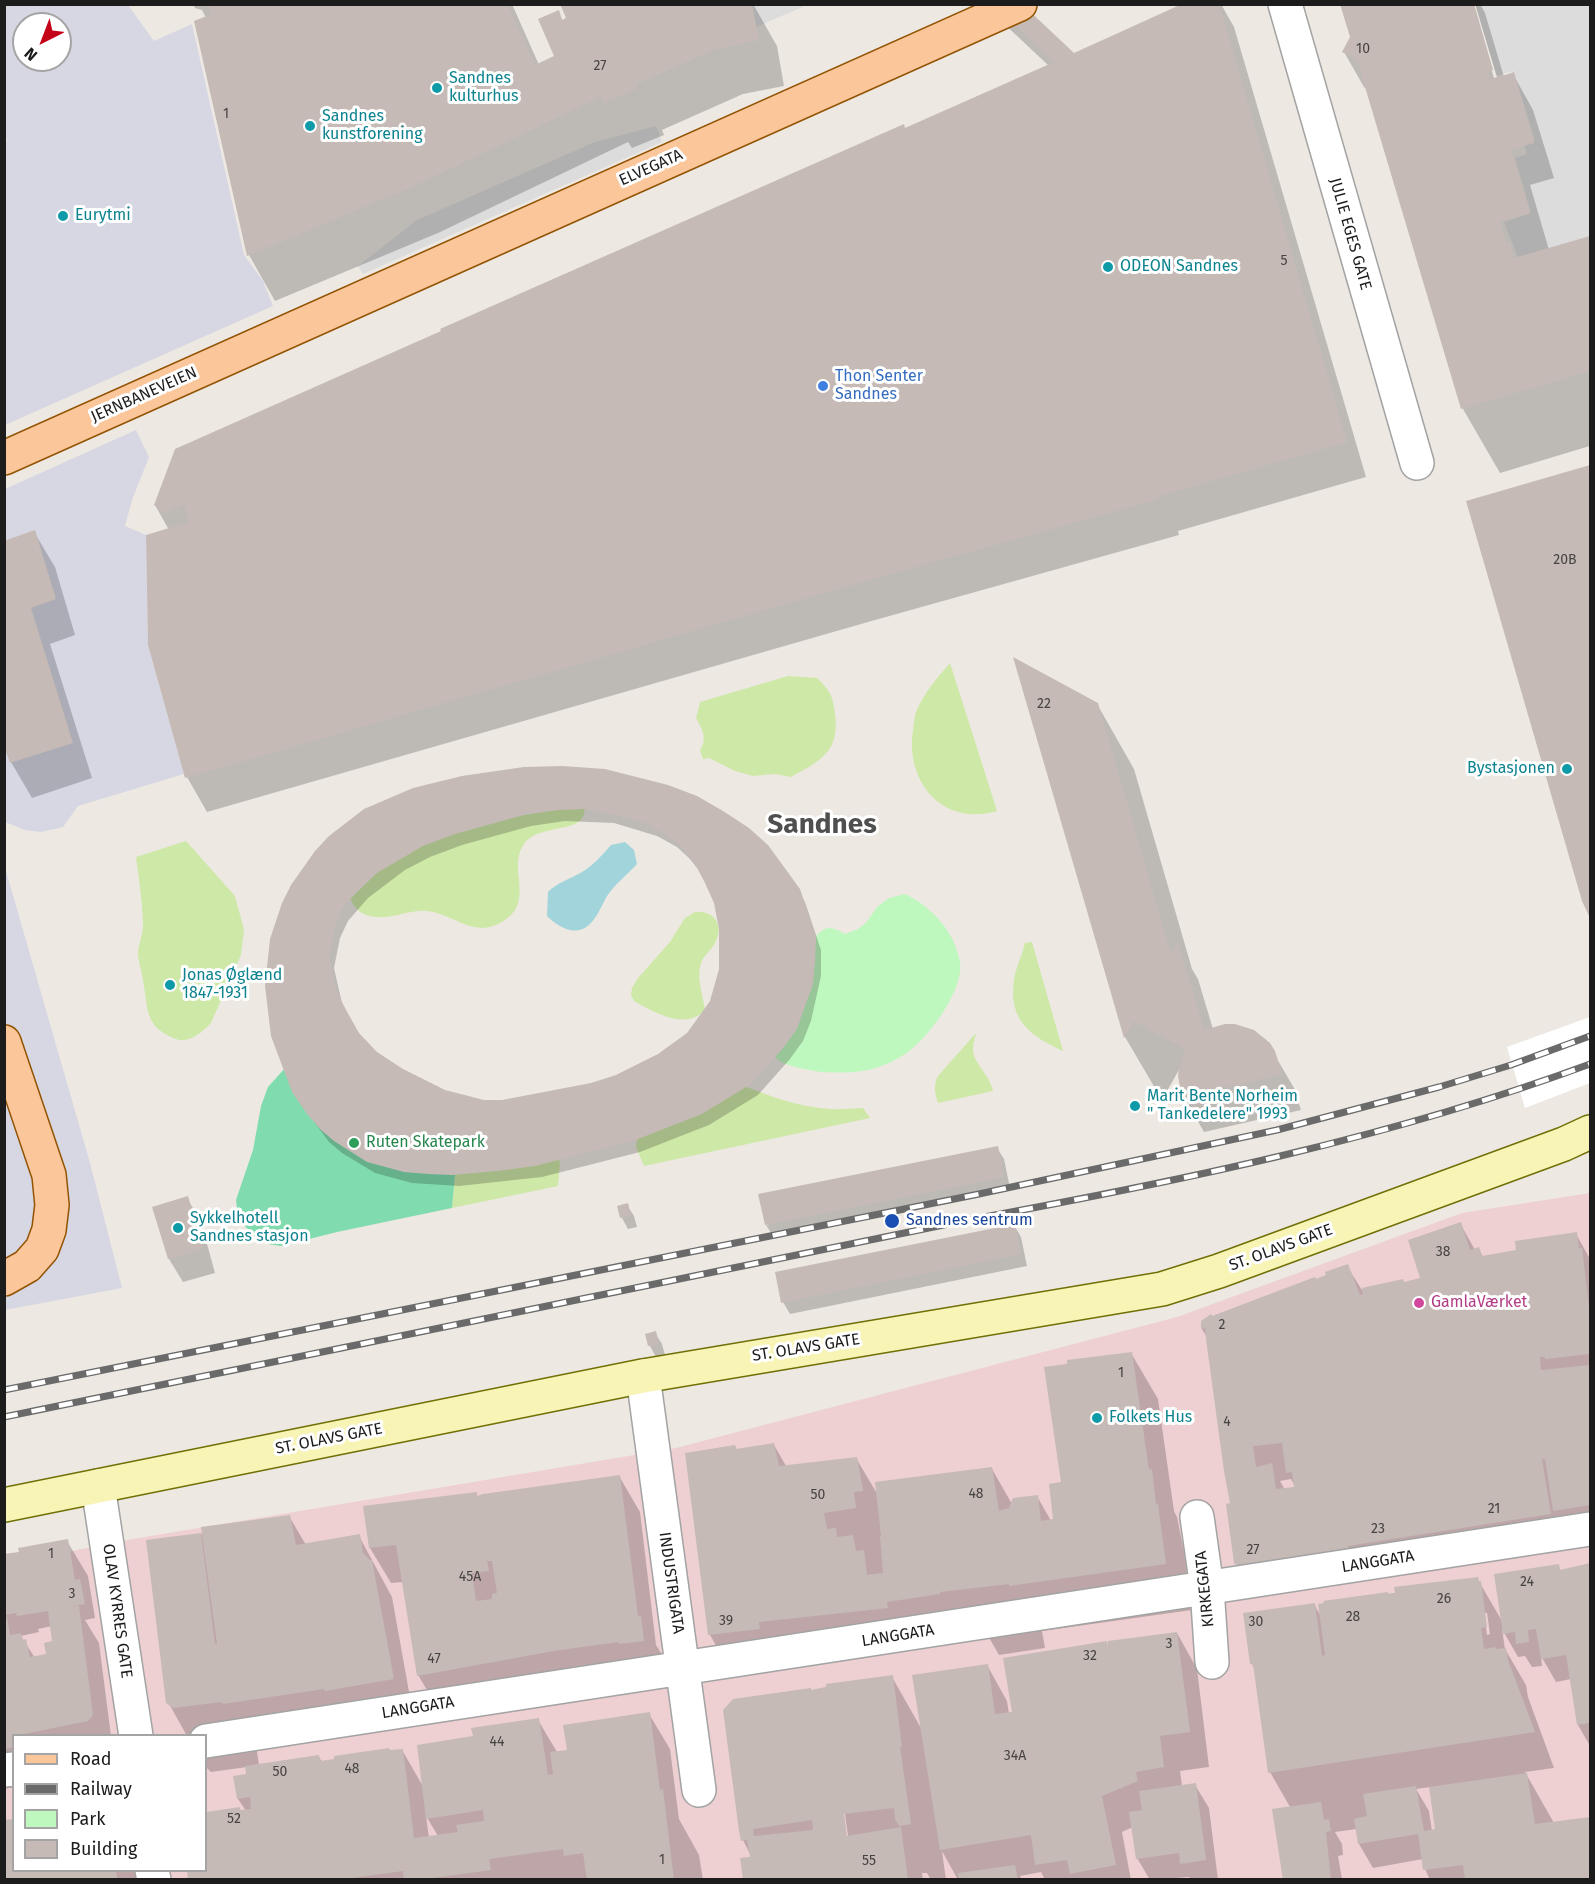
<!DOCTYPE html>
<meta charset="utf-8">
<style>
body{margin:0}
#map{position:relative;width:1595px;height:1884px;overflow:hidden;background:#ede8e2;font-family:"Fira Sans",sans-serif}
canvas{display:block}
.frame{position:absolute;inset:0;border:6px solid #1c1c1c;pointer-events:none}
.legend{position:absolute;left:12px;top:1734px;width:195px;height:138px;box-sizing:border-box;background:#fff;border:2px solid #a4a4a4;margin:0;padding:8px 10px;list-style:none;font-size:18px;color:#1c1c1c}
.legend li{display:flex;align-items:center;gap:12px;height:30px}
.legend b{width:30px;border:2px solid #a4a4a4}
.north{position:absolute;left:12px;top:12px;width:60px;height:60px;box-sizing:border-box;background:#fff;border:2px solid #a4a4a4;border-radius:50%;rotate:222deg;font-size:16px;font-weight:700;line-height:24px;text-align:center;color:#1c1c1c}
.north::after{content:'';display:block;margin:auto;width:21px;height:27px;background:#c50318;clip-path:polygon(50% 0,100% 100%,50% 72%,0 100%)}
</style>
<div id="map">
<canvas width="1595" height="1884"></canvas>
<div class="frame"></div>
<ul class="legend">
<li><b style="height:8px;background:#fac69a"></b>Road</li>
<li><b style="height:8px;background:#6a6a6a"></b>Railway</li>
<li><b style="height:16px;background:#bff8be"></b>Park</li>
<li><b style="height:16px;background:#c5bab5"></b>Building</li>
</ul>
<div class="north">N</div>
</div>
<script>
const g = document.querySelector('canvas').getContext('2d');
g.lineJoin = 'round';
function paint(path, color) { g.fillStyle = color; g.fill(path, 'evenodd'); }
function trace(path, color, width, dash) { g.strokeStyle = color; g.lineWidth = width; g.lineCap = dash ? 'butt' : 'round'; g.setLineDash(dash || []); g.stroke(path); }
function drawText(font, color, halo, rows, align = 'center') {
  g.font = font + ' "Fira Sans",sans-serif'; g.lineWidth = 6; g.setLineDash([]); g.textBaseline = 'middle'; g.strokeStyle = halo; g.fillStyle = color; for (const [text, x, y, turn = 0] of rows) {
    g.save(); g.translate(x, y); g.rotate((+turn || 0) * Math.PI / 180); g.textAlign = isNaN(turn) ? turn : align; if (halo) g.strokeText(text, 0, 0); g.fillText(text, 0, 0); g.restore();
  }
}
paint(new Path2D(`
 M1590 1193V1879L5 1880V1564L133 1539 676 1448 1177 1317 1462 1213ZM14 1736H206V1870H14Z`), '#eed0d2');
paint(new Path2D(`
 M950 663 997 811C943 827 905 782 913 730 914 724 914 717 916 712 924 693 937 678 950 663Z
 M788 676 817 678C831 692 832 694 835 714 840 752 820 761 791 777L775 774 753 776 735 771 709 758 703 759 700 750C708 739 702 729 696 718L700 702Z
 M584 802C591 838 542 820 524 844 507 868 535 900 505 920 471 943 452 908 418 911 400 913 382 922 364 914 353 909 350 899 348 888L418 837Z
 M186 841 235 896 244 930 241 955 211 1023C203 1032 188 1044 176 1039 144 1027 148 1008 143 980 142 971 138 961 138 953 139 942 144 932 143 921 142 900 139 878 136 857Z
 M695 912C714 910 725 925 715 943 711 950 704 955 701 963 696 978 703 995 705 1010 686 1031 653 1012 634 1001L631 995 632 988 638 978 670 942 685 918Z
 M1032 942 1063 1051C1030 1036 1008 1020 1014 980 1016 967 1022 956 1025 943Z
 M976 1033C975 1038 973 1043 973 1048 972 1063 990 1074 993 1091L938 1103C935 1093 933 1086 938 1076Z
 M741 1085C770 1096 798 1107 830 1109 841 1110 852 1108 863 1108L870 1118 644 1166 636 1147 638 1134Z
 M558 1155 560 1164 558 1186 452 1208 456 1164Z`), '#cee8a7');
paint(new Path2D(`
 M905 894C931 906 956 933 960 963 964 990 927 1040 905 1054 878 1072 853 1074 822 1072 813 1071 785 1066 778 1060 775 1057 772 1053 770 1049 785 1030 804 1011 812 987 819 969 803 949 819 933 828 924 835 929 845 934L858 929 866 923 877 907 889 898Z`), '#bff8be');
paint(new Path2D(`
 M285 1068 456 1164 452 1208 337 1232 281 1246 268 1244 256 1238 243 1224 238 1216 236 1200 253 1150 261 1106 268 1087Z`), '#80dcaf');
paint(new Path2D(`
 M735 5H807L754 28Z
 M1476 5H1590V240L1519 260 1504 222 1531 213 1515 158 1527 154 1524 144 1535 140 1513 71 1496 76Z
 M656 126 662 142 363 274 358 266 417 220 595 142Z`), '#dcdcdc');
paint(new Path2D(`
 M5 5H128L154 41 192 24 244 255 263 281 273 306 5 425 4 147 7 140 4 133ZM24 24H60V60H24Z
 M136 430 149 457 132 500 125 526 146 535 148 645 184 774 78 806 63 827 41 832 25 830 5 822V489Z
 M4 864 90 1163 122 1288 5 1310Z`), '#d6d7e3');
paint(new Path2D(`
 M625 842 634 850 637 864C627 875 615 884 607 896 602 905 597 918 589 925 575 937 558 927 547 916L548 892C558 882 570 879 582 872 594 865 602 855 611 845Z`), '#a2d4db');
paint(new Path2D(`
 M1590 1017V1083L1525 1108 1507 1047Z`), '#fff');
paint(new Path2D(`
 M193 4H512L539 65 555 57 558 12 563 21 568 19 562 4H753L777 46 784 86 743 94 662 130 664 135 632 148 628 142 438 233 275 301 249 255 206 18 202 10 195 8Z
 M983 4 1074 54 1185 4H1221L1234 27 1366 477 1178 531 1179 535 868 622 207 812 187 777 169 530 155 505 905 130 1049 66Z
 M1472 4 1494 78 1497 77 1475 4H1480L1485 13 1504 77 1513 74 1533 110 1554 178 1530 185 1549 250 1590 238V446L1500 473 1463 409 1367 89 1364 87 1344 52Z
 M1590 466V914L1584 900 1468 502Z
 M34 532 55 567 75 635 50 644 92 778 32 798 11 762Z
 M1015 660 1097 704 1134 769 1192 969 1198 979 1213 1029 1273 1052 1294 1088 1301 1110 1204 1132 1184 1097 1180 1068 1162 1100 1125 1037Z
 M524 769 798 890 805 902 821 950V976L811 1021 803 1041 790 1059 758 1095 709 1125 640 1152 542 1177 459 1186 412 1183 375 1173 342 1153 329 1142 301 1104 277 922ZM565 821 614 823 657 836 677 847 689 858 702 874 715 903 721 929V969L711 1002 688 1034 659 1056 616 1076 591 1084 503 1101H484L445 1092 402 1070 376 1053 359 1035 342 1003 334 968 340 938 348 921 368 898 405 870 430 857 462 845 531 826Z
 M997 1148 1004 1159 1010 1188 773 1236 766 1225Z
 M187 1198 201 1222 215 1273 183 1282 169 1259Z
 M627 1205 634 1216 637 1227 628 1229 622 1218 619 1207Z
 M1460 1223 1475 1250 1479 1249 1483 1257 1518 1251 1576 1234 1590 1259V1543L1568 1535 1570 1549 1366 1581 1361 1573 1250 1586 1236 1562 1232 1504 1208 1339 1202 1329 1204 1320 1316 1281 1347 1266 1365 1295 1419 1280ZM1291 1479 1296 1488 1285 1490 1280 1481Z
 M1014 1225 1021 1237 1027 1266 790 1314 783 1302Z
 M655 1333 662 1344 665 1355 656 1357 650 1346 647 1335Z
 M1131 1353 1158 1399 1174 1511 1177 1517 1184 1552 1192 1610 1042 1631 1045 1648 999 1655 975 1613 730 1670 710 1635 687 1454 735 1446 737 1450 774 1445 786 1466 856 1458 879 1497 992 1469 1012 1504 1037 1496 1051 1521 1055 1520 1062 1483Z
 M619 1476 640 1512 656 1645 661 1653 664 1676 439 1710 418 1675 404 1582 391 1583 370 1548 365 1507 476 1494 478 1498Z
 M289 1516 306 1545 359 1536 392 1597 413 1714 255 1738 259 1765 319 1757 322 1762 402 1750 424 1788 474 1738 538 1720 557 1752 568 1751 649 1714 670 1749 679 1819 699 1855 703 1880H190L206 1870V1813L239 1809 241 1812 246 1811 238 1799 235 1777 248 1775 247 1767 211 1772 206 1767V1736H187L168 1702 148 1541 203 1534ZM426 1816 438 1836 429 1838Z
 M67 1541 88 1576 95 1618 85 1620 99 1643 111 1736H14V1787L4 1789V1556ZM52 1626 54 1643 47 1655 35 1658 21 1636 39 1632 38 1629Z
 M1590 1564V1746L1578 1725 1571 1679 1556 1682 1541 1656 1542 1666 1532 1667 1525 1656 1518 1657 1502 1629 1505 1649 1526 1685 1528 1697 1554 1768 1525 1772 1554 1823 1590 1818V1880H1430L1425 1869 1423 1859 1373 1868 1359 1844 1357 1829 1335 1832 1342 1844 1343 1855 1338 1856 1342 1879 1285 1880 1290 1807 1270 1772 1255 1670 1252 1664 1314 1604 1321 1617 1388 1595 1477 1578 1502 1621 1558 1566 1561 1571ZM1484 1613H1487L1490 1634 1487 1635ZM1431 1787 1437 1830 1432 1831 1429 1811 1416 1789Z
 M1177 1633 1197 1669 1209 1767 1180 1771 1182 1786 1195 1785 1209 1808 1218 1880H1191L1189 1877 1150 1880 1137 1858 1133 1827 1122 1832 1131 1880H1045L1041 1872 1020 1876 1022 1880H958L942 1851 946 1880H931L927 1873H922L923 1880H744L752 1858 743 1840 811 1691 892 1677 921 1728 987 1665 1007 1701 1009 1714 1111 1652ZM842 1810 845 1814 849 1843 846 1844Z
 M14 1870H135L136 1880H4Z`), '#0003');
paint(new Path2D(`
 M207 4H507L535 65 554 56 538 19 559 10 562 20 566 18 560 4H752L759 40 716 49 636 84 638 88 604 103 600 97 412 187 247 256 194 21 212 14Z
 M993 4H1022L1074 53 1182 4H1219L1347 442 1159 496V499L848 586 185 778 148 645 146 535 189 522 184 504 164 513 154 505 175 449 441 331 440 329 904 124 905 128 1054 62Z
 M1340 4H1474L1493 70 1488 72 1490 80 1514 72 1534 143 1511 150 1530 213 1500 222 1506 243 1510 242 1514 258 1590 236V371L1461 409 1357 60 1342 52 1350 37Z
 M1590 465V918L1582 901 1466 501Z
 M35 530 56 599 31 608 73 743 10 763 4 746V541Z
 M1013 657 1098 703 1171 955 1178 942 1204 1030 1225 1024H1235L1254 1030 1270 1043 1275 1051 1282 1074 1182 1098 1178 1076 1179 1067 1185 1049 1134 1021 1124 1038Z
 M562 766 605 769 668 785 697 796 723 811 749 828 768 845 800 889 816 937 815 964 811 989 797 1029 784 1047 751 1084 702 1114 633 1141 535 1166 498 1171 452 1175 428 1174 404 1172 367 1162 334 1141 321 1130 307 1114 292 1092 271 1036 265 986 270 939 282 903 291 885 315 851 329 836 364 809 413 788 462 776 524 767ZM584 809 628 817 649 825 668 836 681 846 695 864 705 883 714 903 719 929V969L710 1001 687 1033 658 1054 616 1075 591 1083 502 1100H484L445 1090 403 1069 377 1052 359 1033 346 1010 336 990 329 956 335 926 342 909 351 898 377 873 423 846 455 834 524 815 558 810Z
 M998 1146 1004 1177 765 1225 758 1194Z
 M188 1196 203 1249 168 1259 152 1207Z
 M628 1203 631 1216 620 1218 617 1206Z
 M1461 1222 1470 1250 1479 1247 1482 1256 1516 1250 1515 1241 1577 1232 1579 1248H1582L1590 1315V1354L1545 1359V1357H1540L1541 1370 1590 1365V1505L1553 1511 1545 1459H1542L1551 1514 1348 1546V1549L1238 1566 1234 1563 1226 1504 1230 1503 1224 1471 1206 1339 1205 1328 1201 1329V1321L1211 1314 1212 1316 1315 1277 1316 1279 1326 1275 1325 1272 1348 1264 1360 1295 1363 1294 1362 1288 1403 1279 1404 1282 1420 1278 1408 1240ZM1282 1443 1286 1473 1292 1472 1294 1487 1276 1489 1272 1463 1256 1467 1253 1446Z
 M1015 1224 1021 1254 781 1303 775 1272Z
 M656 1331 659 1344 648 1346 645 1334Z
 M1132 1352 1149 1470 1152 1469 1156 1505 1158 1504 1166 1564 1009 1586V1584L940 1592V1594L887 1602 888 1608 759 1622 760 1629 708 1635 685 1453 735 1445 736 1449 774 1443 779 1466 857 1457 863 1489V1491L854 1492 856 1508 824 1513 827 1529 836 1528 837 1537 853 1535 856 1551 864 1550 867 1575 883 1573 880 1536H881L875 1482 992 1467 999 1511 1009 1508 1013 1498 1038 1495 1041 1521 1053 1519 1049 1484 1061 1482 1044 1367 1067 1364V1360Z
 M620 1475 638 1616H641L644 1641 619 1644 618 1642 554 1651 417 1676 396 1545 369 1548 363 1506 477 1492V1496L483 1494ZM487 1561H492L497 1593 492 1594V1599L476 1601 472 1573 489 1571Z
 M290 1515 296 1545 360 1534 363 1553 370 1560H372L394 1679 325 1691 324 1689 223 1704 222 1702 173 1708 166 1703 146 1540 201 1533 215 1644H217L201 1527Z
 M68 1539 75 1580 80 1579 85 1604 70 1607 79 1606 93 1715 88 1721 14 1736V1747L4 1749V1618H7L10 1635 21 1633 23 1640 26 1639 30 1657 46 1654 44 1643 52 1641 48 1611 17 1616 16 1613 4 1615V1554L19 1552 18 1548Z
 M1590 1563V1723L1577 1725 1566 1655 1541 1659 1536 1629 1528 1630 1529 1642 1516 1644 1515 1632 1503 1634 1494 1574 1559 1564 1560 1570Z
 M1478 1577 1479 1581H1481L1487 1627 1481 1628 1484 1649 1495 1647 1496 1649 1506 1648 1508 1660 1535 1732 1268 1773 1253 1664H1250L1243 1613 1315 1603 1322 1656 1325 1655 1318 1604 1324 1603 1323 1601 1388 1592V1594L1392 1593H1395L1394 1587Z
 M1177 1632 1190 1732 1160 1736 1164 1767 1136 1772 1138 1781 1102 1796 1116 1865 1070 1874 1067 1860 1035 1865 1031 1835 940 1850 912 1675 988 1664 995 1714 1012 1712 1003 1658 1107 1641 1108 1646V1641Z
 M893 1675 902 1747H900L911 1824 899 1826 895 1819 894 1808 844 1814 847 1836 901 1827 908 1880H743L740 1858 750 1857 747 1840 741 1841 739 1831 723 1710 733 1699 811 1688V1690L826 1687V1684ZM812 1820 813 1830 754 1836 753 1829Z
 M650 1712 660 1790 663 1789 674 1880H587L583 1853 564 1856 563 1849 489 1859 491 1870 419 1880H404L403 1871 338 1880H188L187 1870H206V1812L240 1807V1810L251 1809 250 1797 237 1799 233 1776 246 1774 245 1766 319 1755 320 1761 334 1759V1756L389 1748 390 1750 403 1749 414 1838 458 1832 456 1825 484 1821 483 1810 426 1819 417 1745 473 1736 471 1728 539 1718 548 1775 553 1774 550 1752 567 1750 563 1725Z
 M1527 1773 1535 1824 1590 1817V1880H1465L1463 1865 1423 1870 1418 1834 1358 1844 1354 1819 1367 1816 1363 1794 1416 1786 1424 1831 1435 1829 1429 1787Z
 M1196 1783 1206 1860 1180 1864 1179 1853 1136 1859 1129 1812 1142 1810 1139 1791Z
 M1321 1802 1324 1820 1329 1819 1331 1831 1326 1832 1331 1880H1283L1272 1809Z
 M14 1819V1870H116L117 1880H4V1820Z
 M1015 1865 1018 1880H959L958 1873Z`), '#c5bab5');
const street = new Path2D(`
 M1285 4 1417 463
 M643 1376 699 1790
 M98 1486 136 1736
 M1197 1517 1207 1588 1212 1662
 M206 1741 1590 1529
 M4 1770 14 1769
 M152 1870 154 1880`);
const secondary = new Path2D(`
 M4 1505 643 1376 1162 1289 1219 1271 1564 1144 1590 1132`);
const primary = new Path2D(`
 M4 458 1020 4
 M4 1042 49 1175 52 1205 49 1230 42 1249 27 1266 4 1279`);
trace(street, '#a3a3a3', 36);
trace(secondary, '#707006', 36);
trace(primary, '#925302', 36);
trace(street, '#fff', 33);
trace(secondary, '#f8f4b5', 33);
trace(primary, '#fac69a', 33);
const rail = new Path2D(`
 M4 1390 979 1194 1277 1130 1439 1087 1511 1065 1590 1036
 M4 1417 963 1221C1175 1182 1388 1139 1590 1064`);
trace(rail, '#6a6a6a', 7);
trace(rail, '#fff', 4.5, [14]);
for (const [x, y, r, color] of [
 [437,88,6,"#0f9aa8"],
 [310,126,6,"#0f9aa8"],
 [63,216,6,"#0f9aa8"],
 [1108,267,6,"#0f9aa8"],
 [823,386,6,"#3f7fe0"],
 [1567,769,6,"#0f9aa8"],
 [170,985,6,"#0f9aa8"],
 [1135,1106,6,"#0f9aa8"],
 [354,1143,6,"#2e9e5b"],
 [892,1221,8,"#1a4fb4"],
 [178,1228,6,"#0f9aa8"],
 [1419,1303,6,"#d1479c"],
 [1097,1418,6,"#0f9aa8"]
]) { const dot = new Path2D(); dot.arc(x, y, r, 0, 2 * Math.PI); g.fillStyle = color; g.fill(dot); trace(dot, '#fff', 2); }
drawText('14px', '#464442', null, [
 ["10",1363,49],
 ["27",600,66],
 ["1",226,114],
 ["5",1284,261],
 ["20B",1565,560],
 ["22",1044,704],
 ["38",1443,1252],
 ["2",1222,1325],
 ["1",1121,1373],
 ["4",1227,1422],
 ["48",976,1494],
 ["50",818,1495],
 ["21",1494,1509],
 ["23",1378,1529],
 ["27",1253,1550],
 ["1",51,1554],
 ["45A",470,1577],
 ["24",1527,1582],
 ["3",72,1594],
 ["26",1444,1599],
 ["28",1353,1617],
 ["39",726,1621],
 ["30",1256,1622],
 ["3",1169,1644],
 ["32",1090,1656],
 ["47",434,1659],
 ["44",497,1742],
 ["34A",1015,1756],
 ["48",352,1769],
 ["50",280,1772],
 ["52",234,1819],
 ["1",662,1860],
 ["55",869,1861]
]);
drawText('16px', '#0d838f', '#fff', [
 ["Sandnes",449,79],
 ["kulturhus",449,97],
 ["Sandnes",322,117],
 ["kunstforening",322,135],
 ["Eurytmi",75,216],
 ["ODEON Sandnes",1120,267],
 ["Bystasjonen",1555,769,"right"],
 ["Jonas Øglænd",182,976],
 ["1847-1931",182,994],
 ["Marit Bente Norheim",1147,1097],
 ["\" Tankedelere\" 1993",1147,1115],
 ["Sykkelhotell",190,1219],
 ["Sandnes stasjon",190,1237],
 ["Folkets Hus",1109,1418]
], 'left');
drawText('16px', '#1c1c1c', '#fff', [
 ["ELVEGATA",651,168,-24],
 ["JULIE EGES GATE",1350,234,74],
 ["JERNBANEVEIEN",144,395,-24],
 ["ST. OLAVS GATE",1281,1248,-20],
 ["ST. OLAVS GATE",806,1348,-9],
 ["ST. OLAVS GATE",329,1439,-11],
 ["LANGGATA",1378,1562,-9],
 ["INDUSTRIGATA",671,1583,82],
 ["KIRKEGATA",1205,1589,-96],
 ["OLAV KYRRES GATE",117,1611,82],
 ["LANGGATA",898,1636,-9],
 ["LANGGATA",418,1708,-9]
]);
drawText('16px', '#366cbe', '#fff', [
 ["Thon Senter",835,377],
 ["Sandnes",835,395]
], 'left');
drawText('16px', '#27864d', '#fff', [
 ["Ruten Skatepark",366,1143]
], 'left');
drawText('16px', '#164399', '#fff', [
 ["Sandnes sentrum",906,1221]
], 'left');
drawText('16px', '#b23c85', '#fff', [
 ["GamlaVærket",1431,1303]
], 'left');
drawText('bold 28px', '#4f4f4f', '#fff', [
 ["Sandnes",822,825]
]);
</script>
